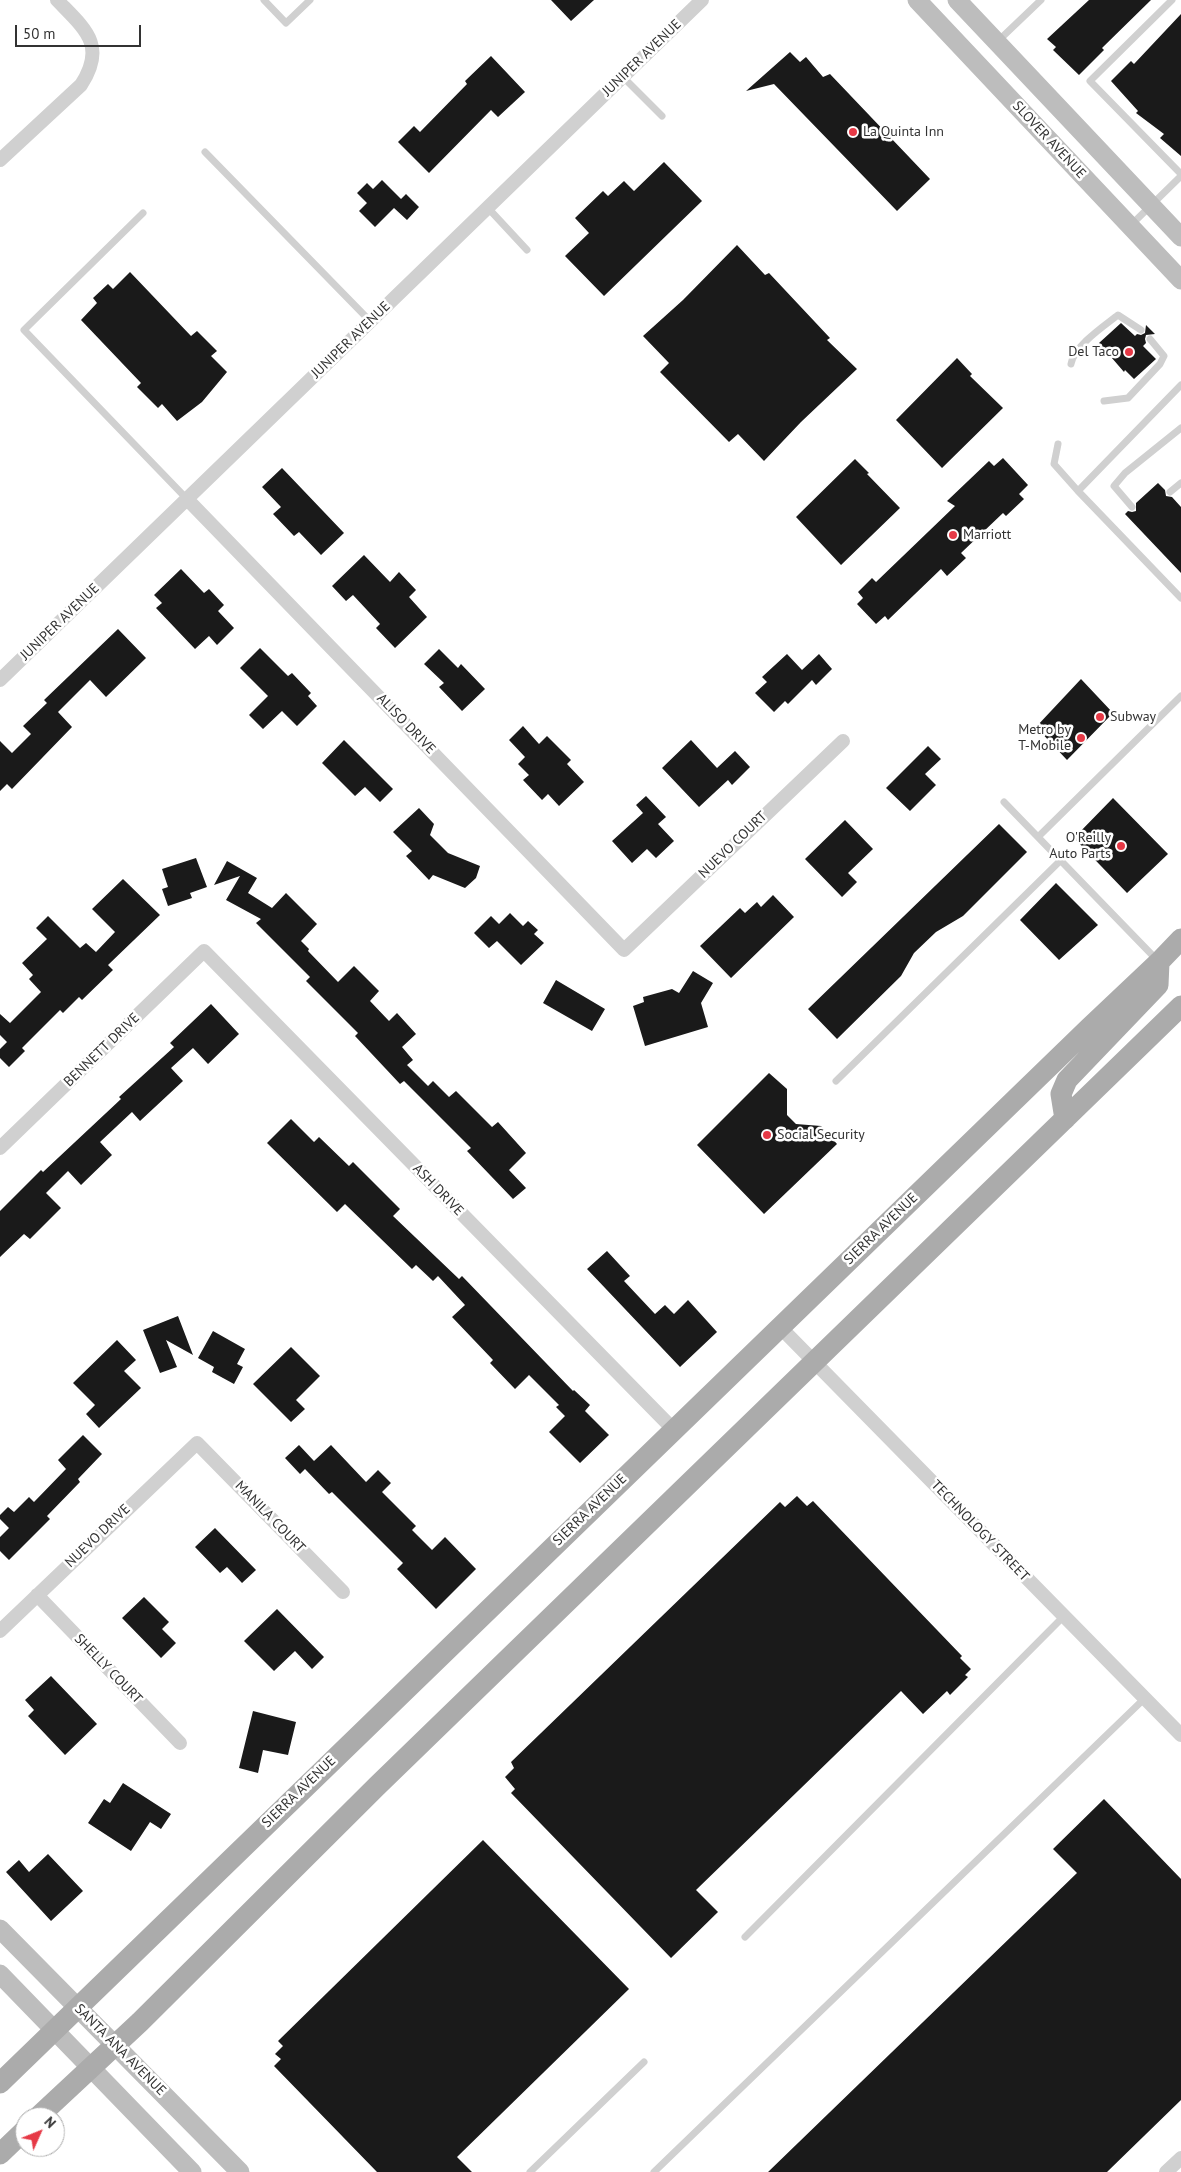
<!DOCTYPE html>
<style>
body{margin:0}
#map{position:relative;width:1181px;height:2172px;overflow:hidden;background:#fff;font-family:"PT Sans",sans-serif}
canvas{display:block}
.north{position:absolute;left:15px;top:2107px;width:50px;height:50px;box-sizing:border-box;background:#fff;border:1px solid #adadad;border-radius:50%;rotate:46deg;font-size:14px;font-weight:700;line-height:20px;text-align:center;color:#333}
.north::after{content:'';display:block;margin:auto;width:18px;height:22px;background:#e63946;clip-path:polygon(50% 0,100% 100%,50% 72%,0 100%)}
.scale{position:absolute;left:15px;top:25px;width:126px;height:22px;box-sizing:border-box;border:2px solid #333;border-top:0;padding-left:6px;font-size:15px;line-height:18px;white-space:nowrap;color:#333;-webkit-text-stroke:4px #fff;paint-order:stroke}
</style>
<div id="map">
<canvas width="1181" height="2172"></canvas>
<div class="north">N</div>
<div class="scale">50 m</div>
</div>
<script>
const g = document.querySelector('canvas').getContext('2d');
g.lineJoin = 'round';
function paint(path, color) { g.fillStyle = color; g.fill(path, 'evenodd'); }
function trace(path, color, width, dash) { g.strokeStyle = color; g.lineWidth = width; g.lineCap = dash ? 'butt' : 'round'; g.setLineDash(dash || []); g.stroke(path); }
function drawText(font, color, halo, rows, align = 'center') {
  g.font = font + ' "PT Sans",sans-serif'; g.lineWidth = 5; g.setLineDash([]); g.textBaseline = 'middle'; g.strokeStyle = halo; g.fillStyle = color; for (const [text, x, y, turn = 0] of rows) {
    g.save(); g.translate(x, y); g.rotate((+turn || 0) * Math.PI / 180); g.textAlign = isNaN(turn) ? turn : align; if (halo) g.strokeText(text, 0, 0); g.fillText(text, 0, 0); g.restore();
  }
}
paint(new Path2D(`
 M551 0H594L571 21Z
 M1089 0H1151L1102 48 1104 50 1079 75 1053 50 1056 47 1047 39Z
 M1181 14V156L1160 138 1164 134 1136 113 1138 111 1111 81 1131 61 1134 64Z
 M790 52 800 62 806 57 823 77 830 74 930 179 897 211 774 84 746 91Z
 M491 56 525 92 498 117 491 110 429 173 398 142 414 126 420 132 467 84 465 81Z
 M664 162 702 201 604 296 565 256 589 233 575 218 603 191 608 196 624 181 634 191Z
 M382 180 401 199 406 194 419 207 407 220 394 208 375 227 359 211 367 203 357 193 367 183 373 189Z
 M737 245 765 275 769 273 830 338 827 340 857 369 801 422 764 461 738 434 729 442 660 372 669 363 643 336 683 300Z
 M130 272 191 336 197 331 217 351 211 356 227 372 202 402 177 421 162 404 158 408 137 387 141 383 81 320 97 303 93 298 108 284 113 289Z
 M1121 323 1135 336 1137 334 1141 335 1145 333 1146 325 1155 334 1146 335 1145 339 1146 343 1143 346 1156 359 1134 379 1125 370 1124 372 1099 343Z
 M957 358 972 374 970 376 1003 408 942 468 896 420Z
 M1003 458 1028 485 1019 494 1024 499 1006 516 1003 513 961 553 966 558 947 576 941 569 888 620 885 616 876 624 857 604 863 598 858 592 872 578 876 582 955 506 947 501 989 461 994 466Z
 M855 459 869 473 867 474 900 508 841 565 796 517Z
 M282 468 344 533 321 555 299 532 294 536 273 514 281 507 262 487Z
 M1158 483 1165 490 1166 496 1172 497 1181 507V573L1125 514 1128 511 1132 512 1136 511V503Z
 M364 555 390 582 399 572 416 590 409 597 427 617 395 648 376 628 380 624 353 595 346 601 332 586Z
 M181 569 204 593 209 589 224 605 218 611 234 628 217 645 209 636 195 649 156 608 162 603 154 595Z
 M118 629 146 658 106 697 90 680 58 712 72 727 12 789 7 784 0 791V741L12 753 31 734 23 726 47 703 44 700Z
 M260 648 288 676 292 673 311 693 308 696 317 706 297 726 282 711 263 729 249 715 268 696 240 668Z
 M439 649 458 668 461 664 485 689 462 711 439 687 444 683 424 664Z
 M787 654 802 670 819 654 832 669 816 685 812 680 788 704 785 701 774 712 755 693 767 682 762 677Z
 M1081 679 1113 713 1067 760 1036 727Z
 M523 726 539 744 547 736 571 760 567 764 584 782 559 806 548 794 542 800 523 780 529 775 518 764 525 757 509 740Z
 M344 740 393 789 380 802 365 787 355 796 322 763Z
 M691 740 717 768 735 751 750 767 732 785 728 780 699 807 662 768Z
 M928 746 941 759 925 774 936 785 910 811 886 788Z
 M646 796 666 817 658 824 674 841 656 858 647 849 632 863 612 841 643 813 636 805Z
 M1113 798 1168 854 1127 893 1074 838Z
 M419 808 434 824 430 835 448 853 480 866 476 878 465 888 433 875 429 880 406 856 412 851 393 832Z
 M845 820 873 849 848 873 857 882 842 897 805 859Z
 M999 824 1027 852 963 916 936 932 914 953 901 976 837 1039 808 1009Z
 M196 858 207 887 190 893 192 898 168 906 162 889 168 887 162 869Z
 M227 861 257 878 248 893 272 908 286 893 317 924 301 941 309 949 308 951 338 982 354 966 379 991 370 1001 389 1021 397 1013 416 1034 402 1047 413 1060 407 1065 428 1086 433 1081 449 1097 456 1091 492 1127 498 1122 526 1153 509 1170 526 1188 513 1199 467 1151 471 1148 404 1081 400 1084 355 1036 358 1033 306 981 310 977 256 923 261 919 226 900 240 876 214 885Z
 M123 879 160 915 108 965 113 970 82 1000 79 997 63 1013 60 1010 22 1048 25 1051 9 1067 0 1058V1049L7 1042 0 1035V1014L10 1023 41 992 29 979 33 975 22 963 47 939 36 928 48 916 80 948 86 943 96 952 115 932 92 909Z
 M1056 883 1098 925 1059 960 1020 920Z
 M773 895 794 917 731 978 700 946 740 908 745 913 757 902 761 907Z
 M510 913 523 926 528 921 538 930 534 934 544 943 521 965 497 941 489 948 474 933 491 916 499 924Z
 M693 971 713 983 701 1003 708 1027 645 1046 633 1006 644 1002 643 997 672 989 679 993Z
 M556 980 605 1009 592 1031 543 1003Z
 M211 1004 239 1034 208 1064 193 1048 171 1068 183 1081 140 1121 132 1112 100 1142 112 1155 81 1185 68 1171 46 1193 61 1208 30 1239 24 1234 0 1257V1211L41 1170 43 1172 121 1099 119 1097 174 1047 170 1043Z
 M769 1073 787 1089V1115L796 1124 821 1126 837 1144 764 1214 697 1145Z
 M291 1119 314 1142 319 1137 349 1166 353 1162 400 1209 393 1216 459 1279 462 1276 573 1391 574 1390 590 1405 585 1411 609 1435 580 1463 549 1432 565 1416 556 1407 559 1405 529 1375 515 1389 490 1363 493 1360 452 1317 465 1305 438 1276 433 1281 416 1265 412 1269 345 1204 337 1212 267 1143Z
 M607 1251 630 1276 624 1281 655 1314 665 1305 674 1314 688 1300 717 1332 680 1367 587 1269Z
 M178 1316 193 1355 166 1340 177 1367 160 1373 143 1330Z
 M213 1331 245 1349 237 1364 243 1367 234 1384 212 1372 214 1367 198 1358Z
 M117 1340 136 1360 124 1371 141 1388 99 1428 86 1414 95 1405 73 1383Z
 M291 1347 320 1376 296 1400 305 1409 291 1422 253 1384Z
 M83 1435 102 1454 78 1479 80 1482 47 1516 50 1519 9 1560 0 1551V1537L9 1528 0 1519V1515L8 1507 14 1512 29 1497 34 1502 66 1469 58 1460Z
 M299 1445 314 1461 331 1445 366 1482 378 1470 391 1483 382 1492 416 1526 412 1530 432 1550 445 1537 476 1569 436 1609 397 1569 403 1563 332 1492 329 1494 305 1469 300 1474 285 1458Z
 M797 1496 807 1506 813 1501 962 1656 960 1658 971 1669 965 1675 968 1677 950 1695 947 1691 923 1714 901 1691 696 1890 718 1912 671 1958 511 1793 515 1789 505 1777 514 1768 511 1762 780 1502 785 1507Z
 M215 1528 256 1570 242 1583 227 1567 220 1573 195 1547Z
 M144 1597 169 1622 162 1629 176 1643 161 1658 122 1618Z
 M277 1609 324 1657 312 1669 295 1651 274 1671 244 1641Z
 M51 1676 97 1724 65 1755 28 1716 34 1710 25 1700Z
 M253 1711 296 1722 288 1755 263 1750 258 1773 239 1768Z
 M123 1783 171 1814 161 1829 150 1822 131 1851 88 1823 104 1799 110 1803Z
 M1104 1799 1181 1879V2100L1107 2172H768L1077 1873 1053 1849Z
 M483 1840 629 1989 457 2157 472 2172H377L274 2066 281 2059 275 2054 283 2046 278 2041Z
 M48 1854 83 1891 51 1921 6 1872 19 1860 29 1872Z`), '#1a1a1a');
trace(new Path2D(`
 M264 0 286 23 310 0
 M1172 0 1090 81 1181 174
 M997 42 1041 0
 M623 77 662 116
 M205 152 370 321
 M488 208 527 250
 M143 213 24 330 187 499
 M1130 226 1181 176
 M1071 364C1074 346 1104 326 1118 315L1141 330
 M1181 385 1078 491 1181 598
 M1104 401 1128 398 1160 364 1164 356 1150 339
 M1058 444 1054 464 1078 491
 M1170 492 1181 483
 M1132 507 1114 486 1125 473 1181 428
 M1004 802 1157 960
 M1038 837 1181 696
 M836 1081 1061 860
 M745 1937 1064 1616
 M530 2172 644 2062
 M654 2172 1145 1698`), '#d0d0d0', 7);
trace(new Path2D(`
 M0 160 81 85C107 45 85 29 57 0
 M187 499 624 950 843 741
 M0 680 702 0
 M0 1148 204 951 673 1429
 M780 1327 1181 1735
 M37 1595 180 1743
 M0 1631 197 1443 343 1592
 M1166 2172 1181 2158`), '#d0d0d0', 14);
trace(new Path2D(`
 M917 0 1181 280
 M957 0 1181 237
 M0 1929 240 2172
 M0 1974 192 2172`), '#bdbdbd', 19);
trace(new Path2D(`
 M1065 1119 1061 1094 1067 1080 1158 985 1159 962
 M0 2083 1089 1028 1159 962 1181 939
 M38 2117 140 2022 377 1786 1181 1006
 M0 2154 25 2130`), '#ababab', 21);
for (const [x, y, r, color] of [
 [853,132,5,"#e63946"],
 [1129,352,5,"#e63946"],
 [953,535,5,"#e63946"],
 [1100,717,5,"#e63946"],
 [1081,738,5,"#e63946"],
 [1121,846,5,"#e63946"],
 [767,1135,5,"#e63946"]
]) { const dot = new Path2D(); dot.arc(x, y, r, 0, 2 * Math.PI); g.fillStyle = color; g.fill(dot); trace(dot, '#fff', 2); }
drawText('14px', '#333', '#fff', [
 ["JUNIPER AVENUE",642,58,-44],
 ["SLOVER AVENUE",1049,140,47],
 ["JUNIPER AVENUE",351,340,-44],
 ["JUNIPER AVENUE",60,622,-44],
 ["ALISO DRIVE",406,724,46],
 ["NUEVO COURT",733,845,-44],
 ["BENNETT DRIVE",102,1050,-44],
 ["ASH DRIVE",438,1190,46],
 ["SIERRA AVENUE",881,1229,-44],
 ["SIERRA AVENUE",590,1510,-44],
 ["MANILA COURT",270,1517,46],
 ["TECHNOLOGY STREET",980,1531,46],
 ["NUEVO DRIVE",98,1536,-44],
 ["SHELLY COURT",108,1669,46],
 ["SIERRA AVENUE",299,1792,-44],
 ["SANTA ANA AVENUE",120,2050,45]
]);
drawText('14px', '#333', '#fff', [
 ["La Quinta Inn",863,132],
 ["Del Taco",1119,352,"right"],
 ["Marriott",963,535],
 ["Subway",1110,717],
 ["Metro by",1071,730,"right"],
 ["T-Mobile",1071,746,"right"],
 ["O'Reilly",1111,838,"right"],
 ["Auto Parts",1111,854,"right"],
 ["Social Security",777,1135]
], 'left');
</script>
